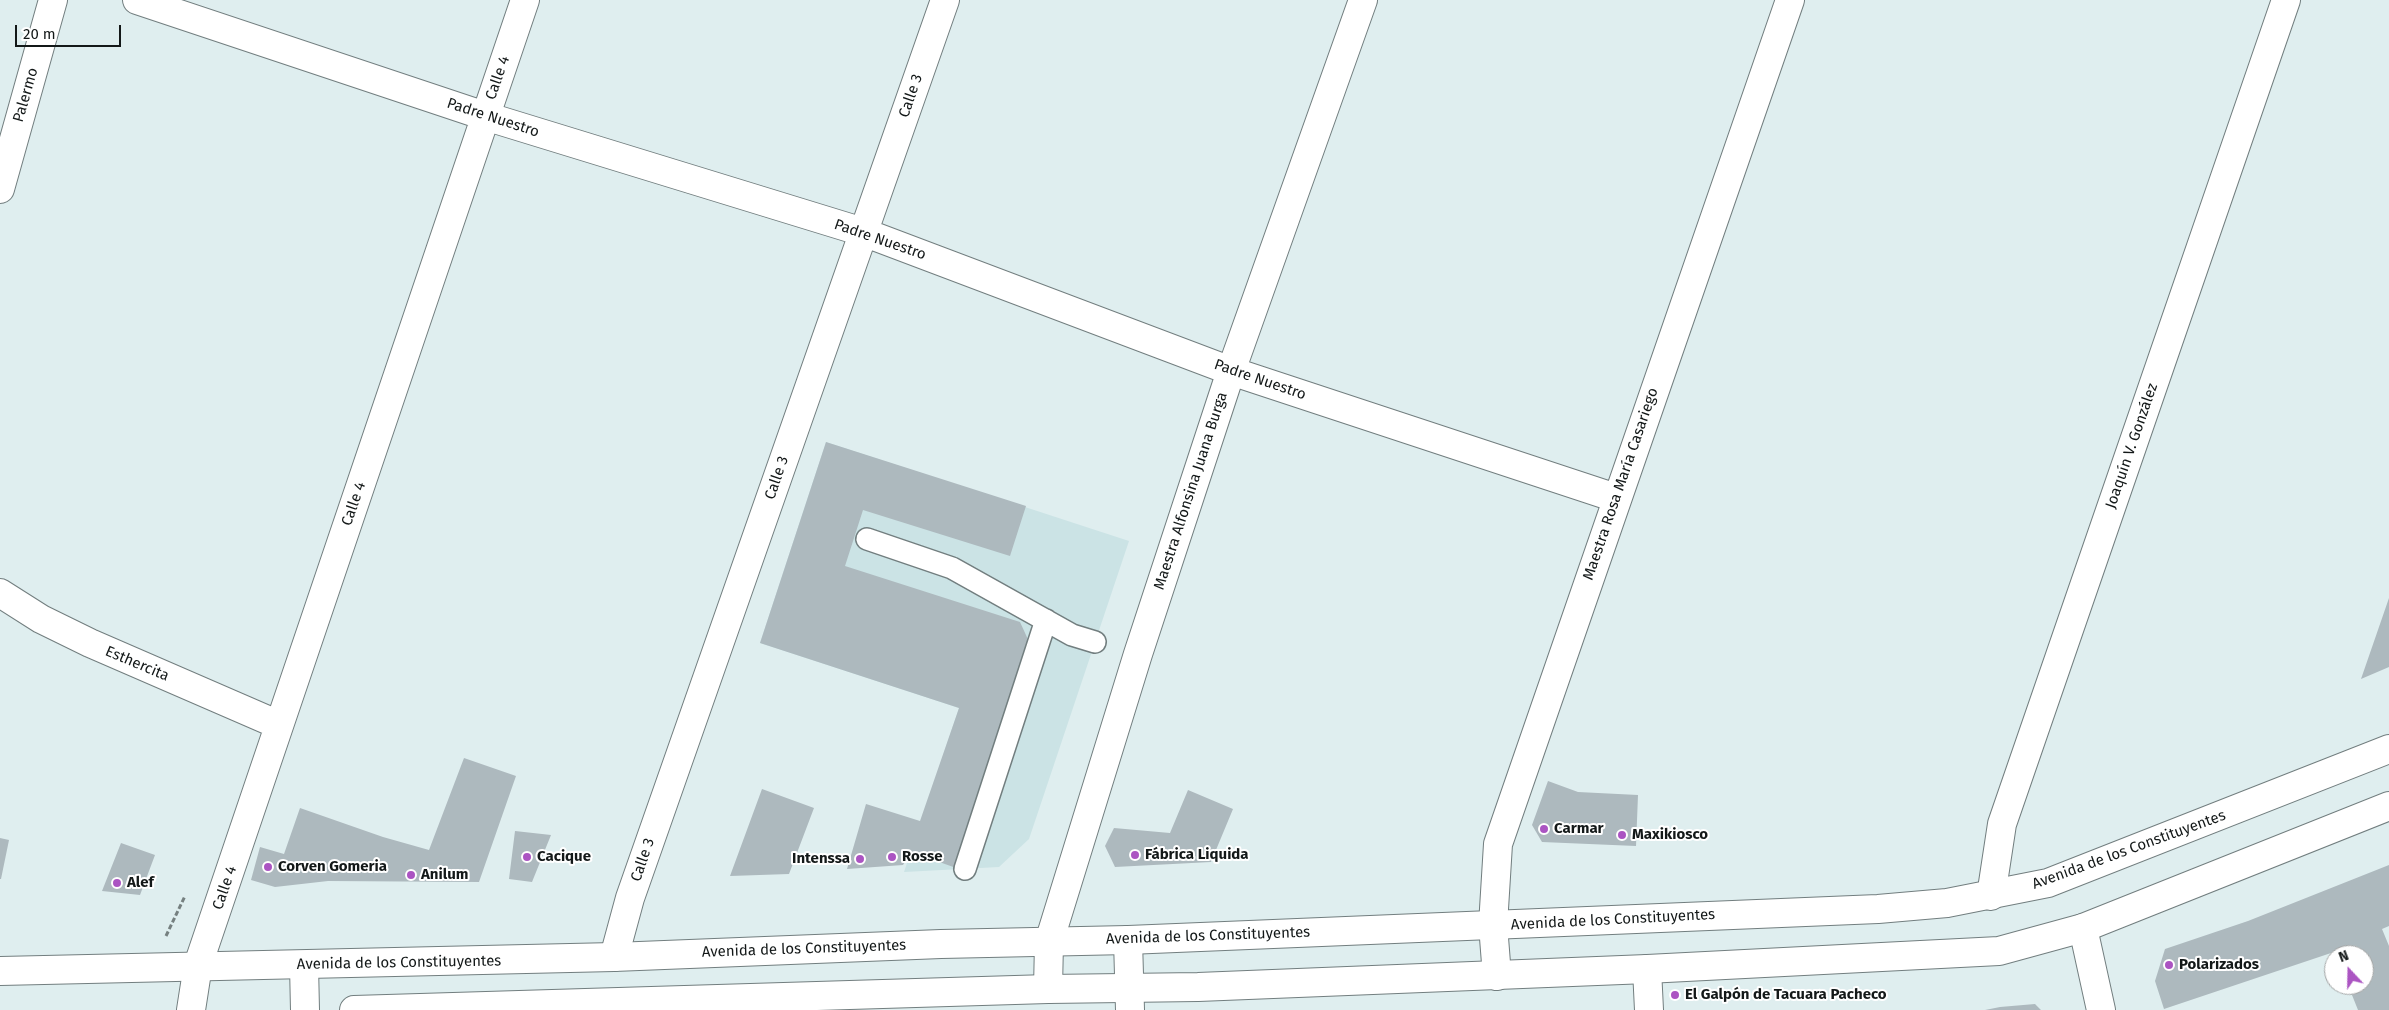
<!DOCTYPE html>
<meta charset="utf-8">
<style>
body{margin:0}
#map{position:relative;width:2389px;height:1010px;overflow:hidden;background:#dfeeef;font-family:"Fira Sans",sans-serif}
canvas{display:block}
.north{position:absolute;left:2324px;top:945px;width:50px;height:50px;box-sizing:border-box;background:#fff;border:1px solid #a1a3a3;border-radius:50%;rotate:339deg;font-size:14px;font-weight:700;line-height:20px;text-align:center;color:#131818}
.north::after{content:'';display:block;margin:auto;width:18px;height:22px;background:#ab54c2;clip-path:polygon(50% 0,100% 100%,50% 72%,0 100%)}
.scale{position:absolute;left:15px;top:25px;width:106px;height:22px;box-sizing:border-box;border:2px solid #131818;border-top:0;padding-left:6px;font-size:15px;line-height:18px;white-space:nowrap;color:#131818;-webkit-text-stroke:4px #fff;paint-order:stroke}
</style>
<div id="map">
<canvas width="2389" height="1010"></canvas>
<div class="north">N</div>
<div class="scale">20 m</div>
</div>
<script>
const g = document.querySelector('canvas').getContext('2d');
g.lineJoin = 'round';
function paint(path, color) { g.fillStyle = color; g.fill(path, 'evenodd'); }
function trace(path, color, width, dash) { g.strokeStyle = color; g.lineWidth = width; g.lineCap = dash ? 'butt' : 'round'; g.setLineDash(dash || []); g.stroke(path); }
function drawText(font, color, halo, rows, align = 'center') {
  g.font = font + ' "Fira Sans",sans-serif'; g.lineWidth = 4; g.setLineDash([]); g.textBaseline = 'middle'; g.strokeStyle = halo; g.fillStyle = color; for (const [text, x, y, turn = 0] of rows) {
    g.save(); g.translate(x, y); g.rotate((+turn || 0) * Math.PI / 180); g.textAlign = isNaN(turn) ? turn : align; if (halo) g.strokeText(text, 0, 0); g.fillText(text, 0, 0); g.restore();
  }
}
paint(new Path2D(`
 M826 442 1129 541 1029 839 999 867 904 872 959 708 760 643Z`), '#cbe3e5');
paint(new Path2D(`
 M826 442 1026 506 1010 556 863 510 845 566 1020 622 1031 646 959 869 911 852 903 865 847 869 866 804 920 821 959 708 760 643Z
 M2389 598V667L2361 679Z
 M464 758 516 776 479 882 328 881 275 887 251 880 260 847 284 854 300 808 383 837 429 850Z
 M1548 781 1578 792 1638 795 1636 846 1542 842 1532 825Z
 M762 789 814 808 789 874 730 876Z
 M1188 790 1233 809 1211 862 1115 867 1105 846 1114 828 1170 833Z
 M515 831 551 835 532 882 509 879Z
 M0 838 9 840 1 879H0Z
 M121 843 155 855 140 895 102 891Z
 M2389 865V926L2382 929 2389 946V1010H2358L2348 985H2364V955H2336L2334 952 2164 1009 2155 981 2165 949 2248 921Z
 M2035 1004 2041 1010H1985L2000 1007Z`), '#adb9be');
const service = new Path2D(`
 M867 539 952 568 1072 635 1095 642
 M965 869 1046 620`);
const minor = new Path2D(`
 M137 0 485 116 863 232 1231 371 1616 498
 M0 189 53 0
 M0 593 41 619 90 643 279 725
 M1991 896 2002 824 2286 0
 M2083 928 2101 1010
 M1128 940 1130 1010
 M614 957 630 898 945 0
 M1647 969 1649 1010
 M1497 976 1493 925 1498 844 1790 0
 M1048 989 1049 942 1138 654 1231 371 1363 0
 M191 1010 198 965 525 0`);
const tertiary = new Path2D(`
 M304 965 305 1010`);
const secondary = new Path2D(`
 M0 971 614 957 941 944 1128 940 1878 909 1947 903 2048 883 2389 749
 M354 1010 1048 989 1198 987 1647 969 1999 951 2083 928 2389 806`);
trace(service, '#727e7f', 24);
trace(minor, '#727e7f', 30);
trace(tertiary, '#727e7f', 30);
trace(secondary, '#727e7f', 30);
trace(new Path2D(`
 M166 936 185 896`), '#768080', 3, [5, 2.5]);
trace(service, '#fff', 21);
trace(minor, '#fff', 28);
trace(tertiary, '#fff', 28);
trace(secondary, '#fff', 28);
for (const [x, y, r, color] of [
 [1544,829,5,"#ab54c2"],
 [1622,835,5,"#ab54c2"],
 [1135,855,5,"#ab54c2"],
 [527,857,5,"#ab54c2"],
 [892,857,5,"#ab54c2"],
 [860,859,5,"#ab54c2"],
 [268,867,5,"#ab54c2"],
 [411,875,5,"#ab54c2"],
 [117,883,5,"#ab54c2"],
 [2169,965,5,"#ab54c2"],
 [1675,995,5,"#ab54c2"]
]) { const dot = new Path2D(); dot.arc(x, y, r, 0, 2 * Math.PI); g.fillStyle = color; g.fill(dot); trace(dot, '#fff', 2); }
drawText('15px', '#131818', '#fff', [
 ["Calle 4",498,78,-71],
 ["Palermo",26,95,-74],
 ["Calle 3",911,96,-71],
 ["Padre Nuestro",493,118,18],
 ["Padre Nuestro",880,240,19],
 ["Padre Nuestro",1260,380,19],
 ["Joaquín V. González",2132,446,-71],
 ["Calle 3",777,478,-71],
 ["Maestra Rosa María Casariego",1621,484,-71],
 ["Maestra Alfonsina Juana Burga",1191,491,-72],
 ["Calle 4",354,504,-71],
 ["Esthercita",137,664,23],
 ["Avenida de los Constituyentes",2129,850,-20],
 ["Calle 3",643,860,-71],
 ["Calle 4",225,888,-71],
 ["Avenida de los Constituyentes",1613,920,-3],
 ["Avenida de los Constituyentes",1208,936,-2],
 ["Avenida de los Constituyentes",804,949,-2],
 ["Avenida de los Constituyentes",399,963,-1]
]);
drawText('bold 15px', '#131818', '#fff', [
 ["Carmar",1554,829],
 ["Maxikiosco",1632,835],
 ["Fábrica Liquida",1145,855],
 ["Cacique",537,857],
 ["Rosse",902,857],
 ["Intenssa",850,859,"right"],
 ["Corven Gomeria",278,867],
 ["Anilum",421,875],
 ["Alef",127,883],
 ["Polarizados",2179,965],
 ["El Galpón de Tacuara Pacheco",1685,995]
], 'left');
</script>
